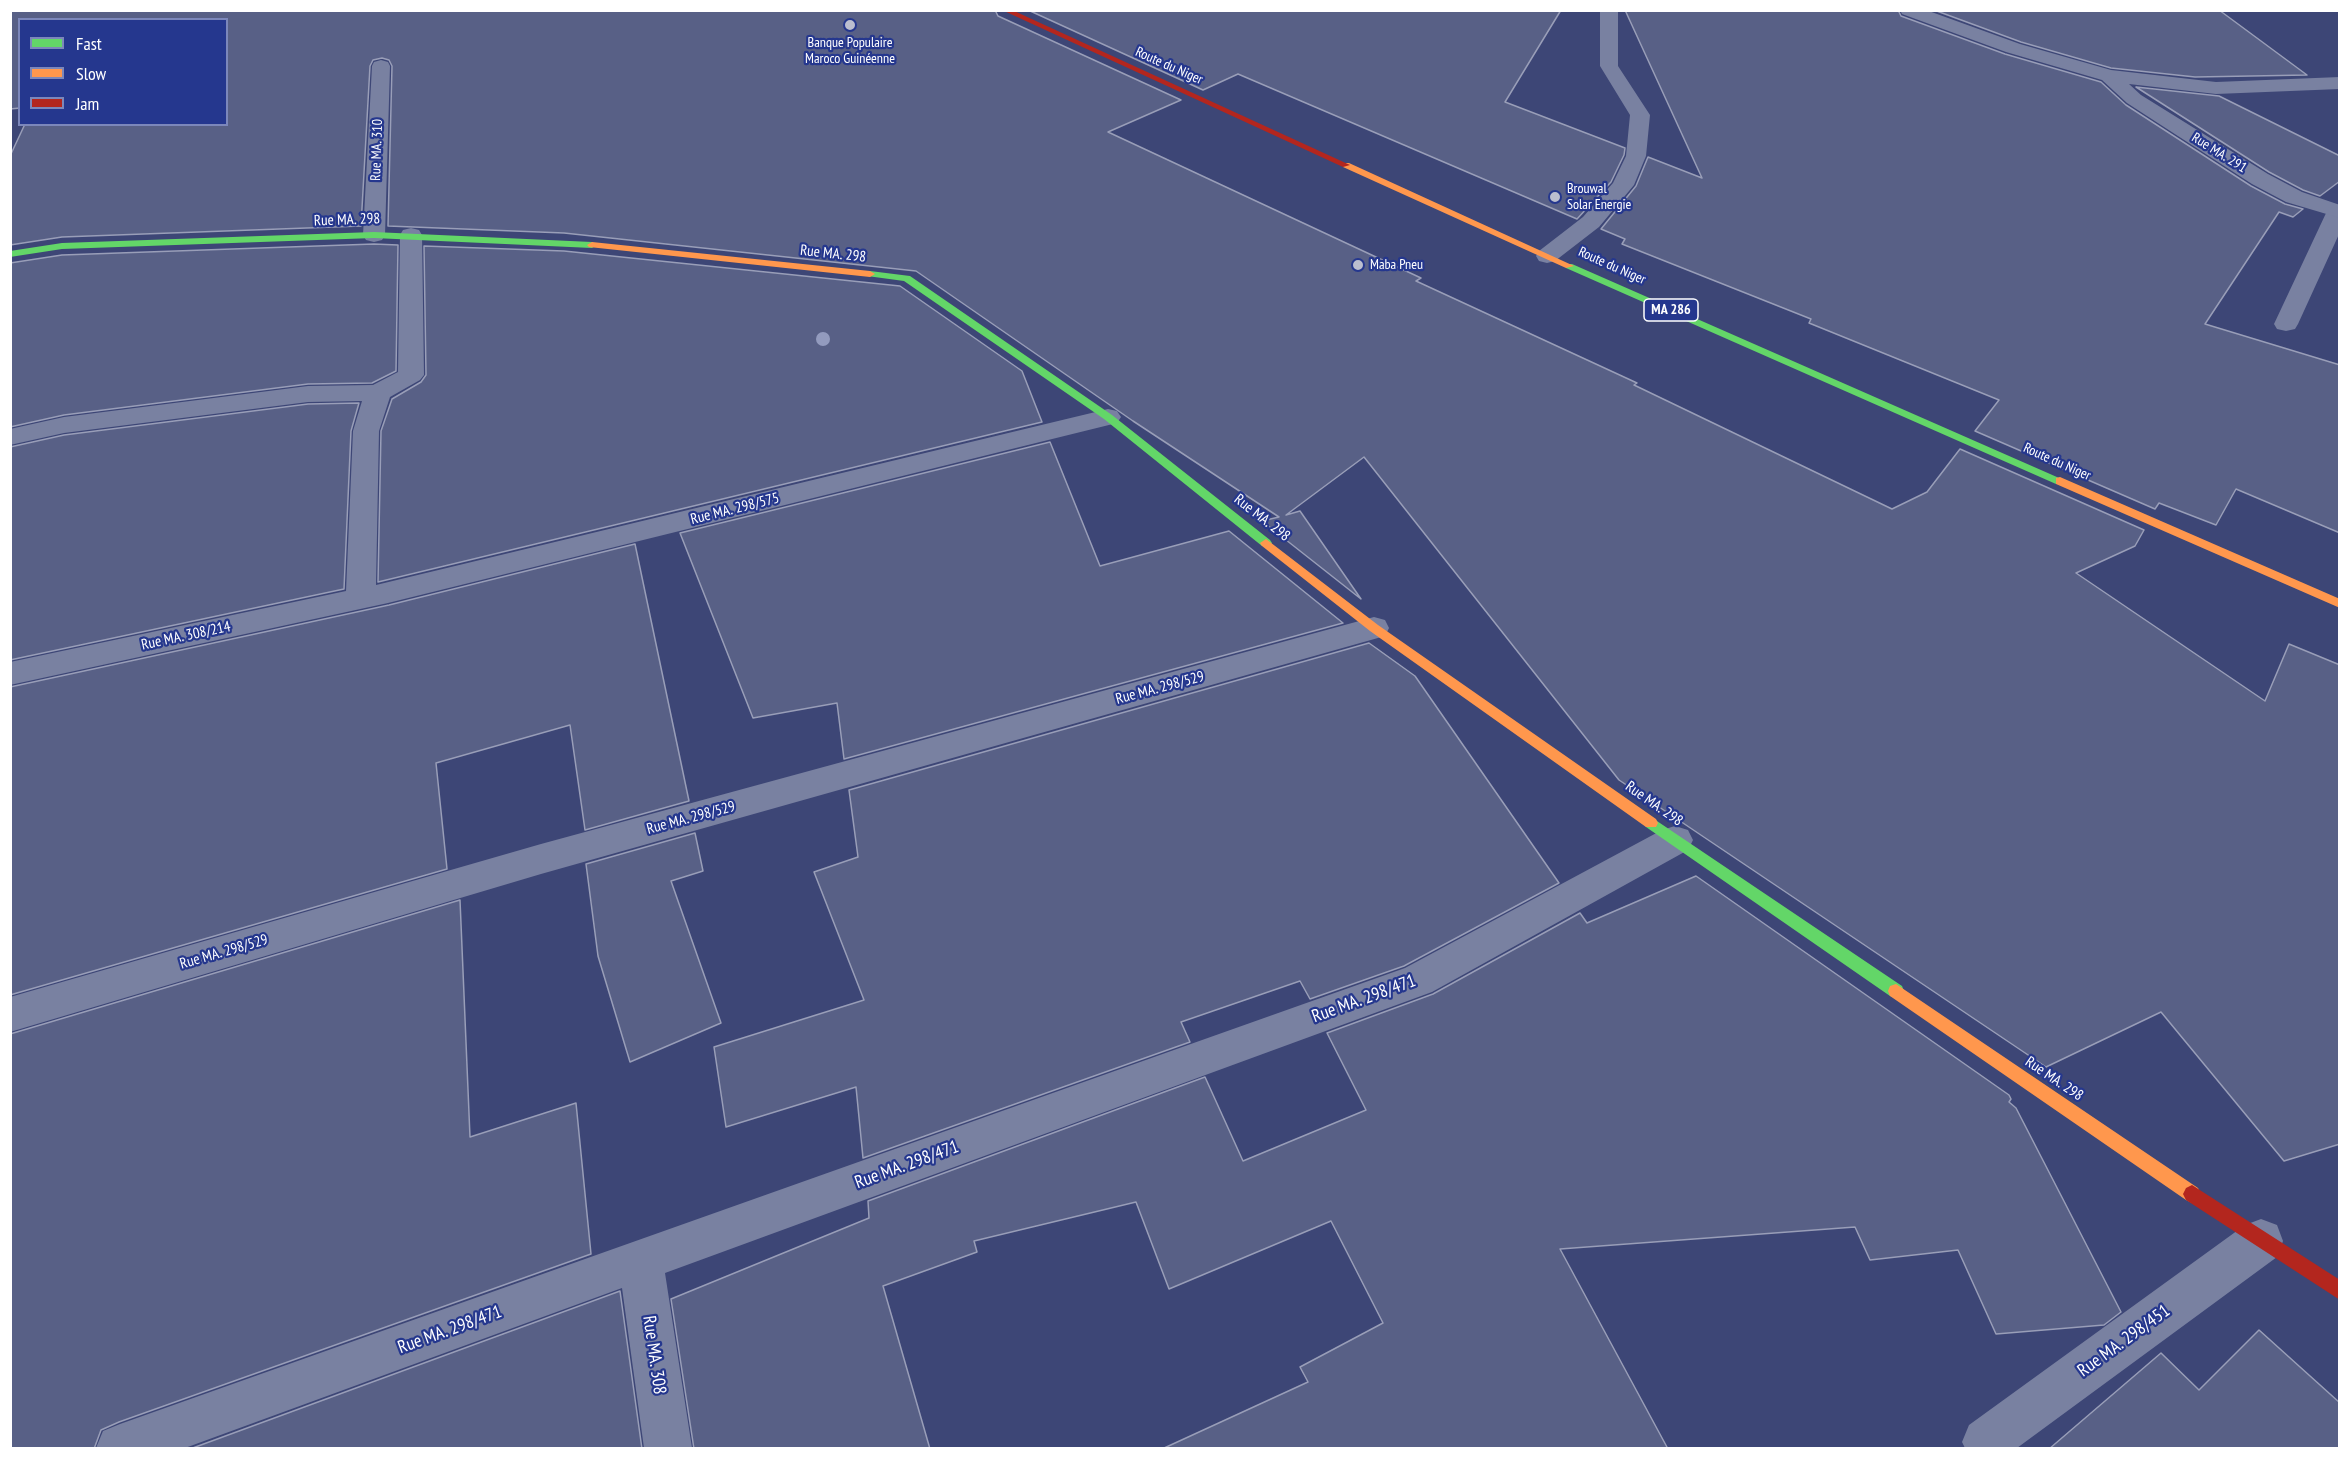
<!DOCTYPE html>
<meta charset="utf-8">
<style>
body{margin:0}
#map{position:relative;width:2350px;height:1459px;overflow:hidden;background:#3d4676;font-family:"PT Sans Narrow",sans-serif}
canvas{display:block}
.frame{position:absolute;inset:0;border:12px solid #fff;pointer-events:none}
.legend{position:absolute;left:18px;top:18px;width:210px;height:108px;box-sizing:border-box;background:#25378e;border:2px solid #7c87bb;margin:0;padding:8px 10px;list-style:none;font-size:18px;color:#fff}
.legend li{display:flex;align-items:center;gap:12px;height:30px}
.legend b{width:30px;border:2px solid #7c87bb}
</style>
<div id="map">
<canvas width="2350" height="1459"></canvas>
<div class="frame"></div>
<ul class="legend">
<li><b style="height:8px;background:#63d668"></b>Fast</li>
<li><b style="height:8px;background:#ff974d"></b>Slow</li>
<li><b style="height:8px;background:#b3261e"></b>Jam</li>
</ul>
</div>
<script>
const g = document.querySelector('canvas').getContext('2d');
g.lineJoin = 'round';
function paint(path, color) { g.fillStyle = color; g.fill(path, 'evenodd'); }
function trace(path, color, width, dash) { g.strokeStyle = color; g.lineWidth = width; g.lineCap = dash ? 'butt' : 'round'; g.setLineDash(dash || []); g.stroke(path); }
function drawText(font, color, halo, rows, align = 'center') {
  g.font = font + ' "PT Sans Narrow",sans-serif'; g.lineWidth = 4.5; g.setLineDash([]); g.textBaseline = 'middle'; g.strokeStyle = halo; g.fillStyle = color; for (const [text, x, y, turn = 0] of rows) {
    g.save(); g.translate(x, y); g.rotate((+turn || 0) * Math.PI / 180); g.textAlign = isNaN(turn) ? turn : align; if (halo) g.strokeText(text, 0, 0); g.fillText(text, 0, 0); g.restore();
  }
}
const building = new Path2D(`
 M10 10H995L998 16 1181 100 1108 132 1421 278 1416 281 1637 383 1634 385 1892 509 1927 492 1960 449 2144 530 2135 546 2076 573 2265 701 2289 644 2340 665V1144L2284 1161 2161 1012 2046 1067 1619 780 1364 457 1286 515 1300 511 1361 599 1262 521 1279 517 1133 421 916 271 564 233 388 226 392 66 389 60 382 58 373 60 370 66 361 226 62 237 10 245V156L25 124H226V20H20V108L10 109Z
 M1028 10H1561L1505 102 1625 148 1624 155 1611 182 1577 219 1238 74 1203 90Z
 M1625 10H1898L1901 16 2005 54 2101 82 2126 105 2251 186 2285 204 2303 209 2293 217 2279 212 2205 324 2340 365V533L2236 489 2216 525 2159 503 2155 509 1975 431 1999 400 1809 323 1811 319 1622 244 1625 239 1601 229 1636 186 1648 157 1702 178Z
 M1934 10H2219L2307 75 2195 77 2111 68 2021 42Z
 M2136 87 2219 96 2340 156V181L2320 196 2303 190 2269 172Z
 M374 244 398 245 396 371 372 383 308 384 64 415 10 427V263L62 255Z
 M424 246 564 251 900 286 1022 371 1042 422 378 582 381 431 392 399 421 382 426 375Z
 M359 403 351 431 344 589 10 660V447L64 435 308 404Z
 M1050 442 1100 566 1229 531 1343 623 844 759 837 703 753 718 680 533Z
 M635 544 689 801 585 830 570 725 436 763 447 869 10 995V687L389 605Z
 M1369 643 1415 676 1559 883 1404 966 1310 999 1300 981 1181 1022 1190 1042 863 1158 856 1087 726 1127 714 1047 864 1000 814 872 858 857 849 790Z
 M695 833 703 871 671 881 721 1023 630 1062 598 956 586 864Z
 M1696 876 2009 1095 2011 1099 2009 1102 2016 1108 2121 1312 2104 1325 1996 1334 1958 1250 1870 1260 1855 1227 1560 1249 1668 1449H1162L1308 1382 1300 1367 1383 1323 1331 1221 1169 1289 1136 1202 974 1241 977 1252 883 1286 930 1449H694L671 1299 869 1218 868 1201 1205 1077 1243 1161 1366 1110 1327 1033 1433 994 1580 913 1587 923Z
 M460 900 470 1137 576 1103 591 1254 119 1422 101 1430 94 1449H10V1034Z
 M620 1291 642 1449H190Z
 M2259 1330 2340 1403V1449H2049L2161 1353 2199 1390Z`);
paint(building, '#586086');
trace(building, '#999eb8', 1.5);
paint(new Path2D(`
 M381 60 388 62 390 66 385 235 382 240 374 242 366 240 363 235 372 66 374 62Z
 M2340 205V232L2298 324 2295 329 2286 331 2277 329 2274 324 2327 211 2330 206Z
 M411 228 419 230 422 235 424 375 420 380 390 397 379 431 376 585 1108 409 1117 411 1121 417 1117 423 388 603 10 685V662L346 591 353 431 362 401 308 402 64 433 10 445V429L64 417 308 386 373 385 398 372 400 235 403 230Z
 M1374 617 1385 620 1389 628 1385 636 541 874 10 1032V997L541 844Z
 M1675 826 1688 830 1693 840 1688 850 1432 992 665 1273 692 1448H644L622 1288 185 1448H96L103 1431 120 1424 1405 968 1662 830Z
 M2261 1219 2277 1225 2283 1241 2277 1257 2017 1448H1965L1962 1442 1969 1425 2245 1225Z`), '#7981a1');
paint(new Path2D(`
 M1600 10H1618V66L1650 115 1646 156 1634 185 1599 227 1555 261 1547 263 1539 261 1536 256 1539 251 1583 217 1613 183 1626 156 1630 115 1600 66Z
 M1900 10H1926L2020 44 2111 70 2216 82 2340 77V89L2216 94 2129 84 2141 95 2268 174 2302 192 2340 205V218L2286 202 2252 184 2127 103 2102 80 2006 52 1902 14Z`), '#7981a1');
paint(new Path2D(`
 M374 232 592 242 597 245 592 248 374 238 62 249 10 257V251L62 243Z
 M1566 264H1572L2066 481 2064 484H2056L1566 268Z
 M870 271 910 276 1112 415 1270 540 1272 543 1270 546H1262L1104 419 904 281 867 276V272Z
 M1651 817 1902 986 1904 991 1902 996 1896 998 1890 996 1646 827 1644 823 1646 819Z`), '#63d668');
paint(new Path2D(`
 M1343 163H1349L1574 266 1566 268 1343 167Z
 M592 242 870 271 875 274 870 277 589 247 587 245Z
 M2060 477 2340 599V608L2056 484V478Z
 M1266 539 1378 625 1656 819 1658 823 1656 827H1646L1370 631 1262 546 1260 543Z
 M1896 984 2198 1188 2201 1194 2198 1200 2192 1203 2186 1200 1890 996 1888 991 1890 986Z`), '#ff974d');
paint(new Path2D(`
 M1002 10H1012L1350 165 1343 167Z
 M2192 1185 2340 1280V1300L2186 1200 2183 1194 2186 1188Z`), '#b3261e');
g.fillStyle = '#939bbe';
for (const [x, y] of [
 [823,339]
]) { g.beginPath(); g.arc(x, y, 7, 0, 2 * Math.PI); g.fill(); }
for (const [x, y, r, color] of [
 [850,25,6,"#bbbecf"],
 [1555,197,6,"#bbbecf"],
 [1358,265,6,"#bbbecf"]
]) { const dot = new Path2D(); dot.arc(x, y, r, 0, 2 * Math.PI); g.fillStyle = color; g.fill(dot); trace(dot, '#25378e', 2); }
drawText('14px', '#fff', '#25378e', [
 ["Banque Populaire",850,43,"center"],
 ["Maroco Guinéenne",850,59,"center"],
 ["Brouwal",1567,189],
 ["Solar Energie",1567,205],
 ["Maba Pneu",1370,265]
], 'left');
drawText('14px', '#fff', '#25378e', [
 ["Route du Niger",1169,66,24],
 ["Rue MA. 310",377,150,-88],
 ["Rue MA. 291",2219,153,32],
 ["Route du Niger",1612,266,24],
 ["Route du Niger",2057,462,24]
]);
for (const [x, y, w] of [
 [1671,310,54]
]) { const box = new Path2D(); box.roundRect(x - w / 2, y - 11, w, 22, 4.5); g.fillStyle = '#25378e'; g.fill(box); trace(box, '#fff', 1.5); }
drawText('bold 14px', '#fff', null, [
 ["MA 286",1671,310]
]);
drawText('15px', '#fff', '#25378e', [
 ["Rue MA. 298",347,220,-2],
 ["Rue MA. 298",833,254,6],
 ["Rue MA. 298/575",735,509,-14],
 ["Rue MA. 298",1262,518,38],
 ["Rue MA. 308/214",186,636,-12],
 ["Rue MA. 298/529",1160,688,-15],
 ["Rue MA. 298",1654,804,35],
 ["Rue MA. 298/529",691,818,-15],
 ["Rue MA. 298/529",224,952,-16],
 ["Rue MA. 298",2054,1079,34]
]);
drawText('18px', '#fff', '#25378e', [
 ["Rue MA. 298/471",1364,999,-20],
 ["Rue MA. 298/471",907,1165,-20],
 ["Rue MA. 298/471",450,1330,-20],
 ["Rue MA. 298/451",2124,1341,-36],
 ["Rue MA. 308",654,1355,82]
]);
</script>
